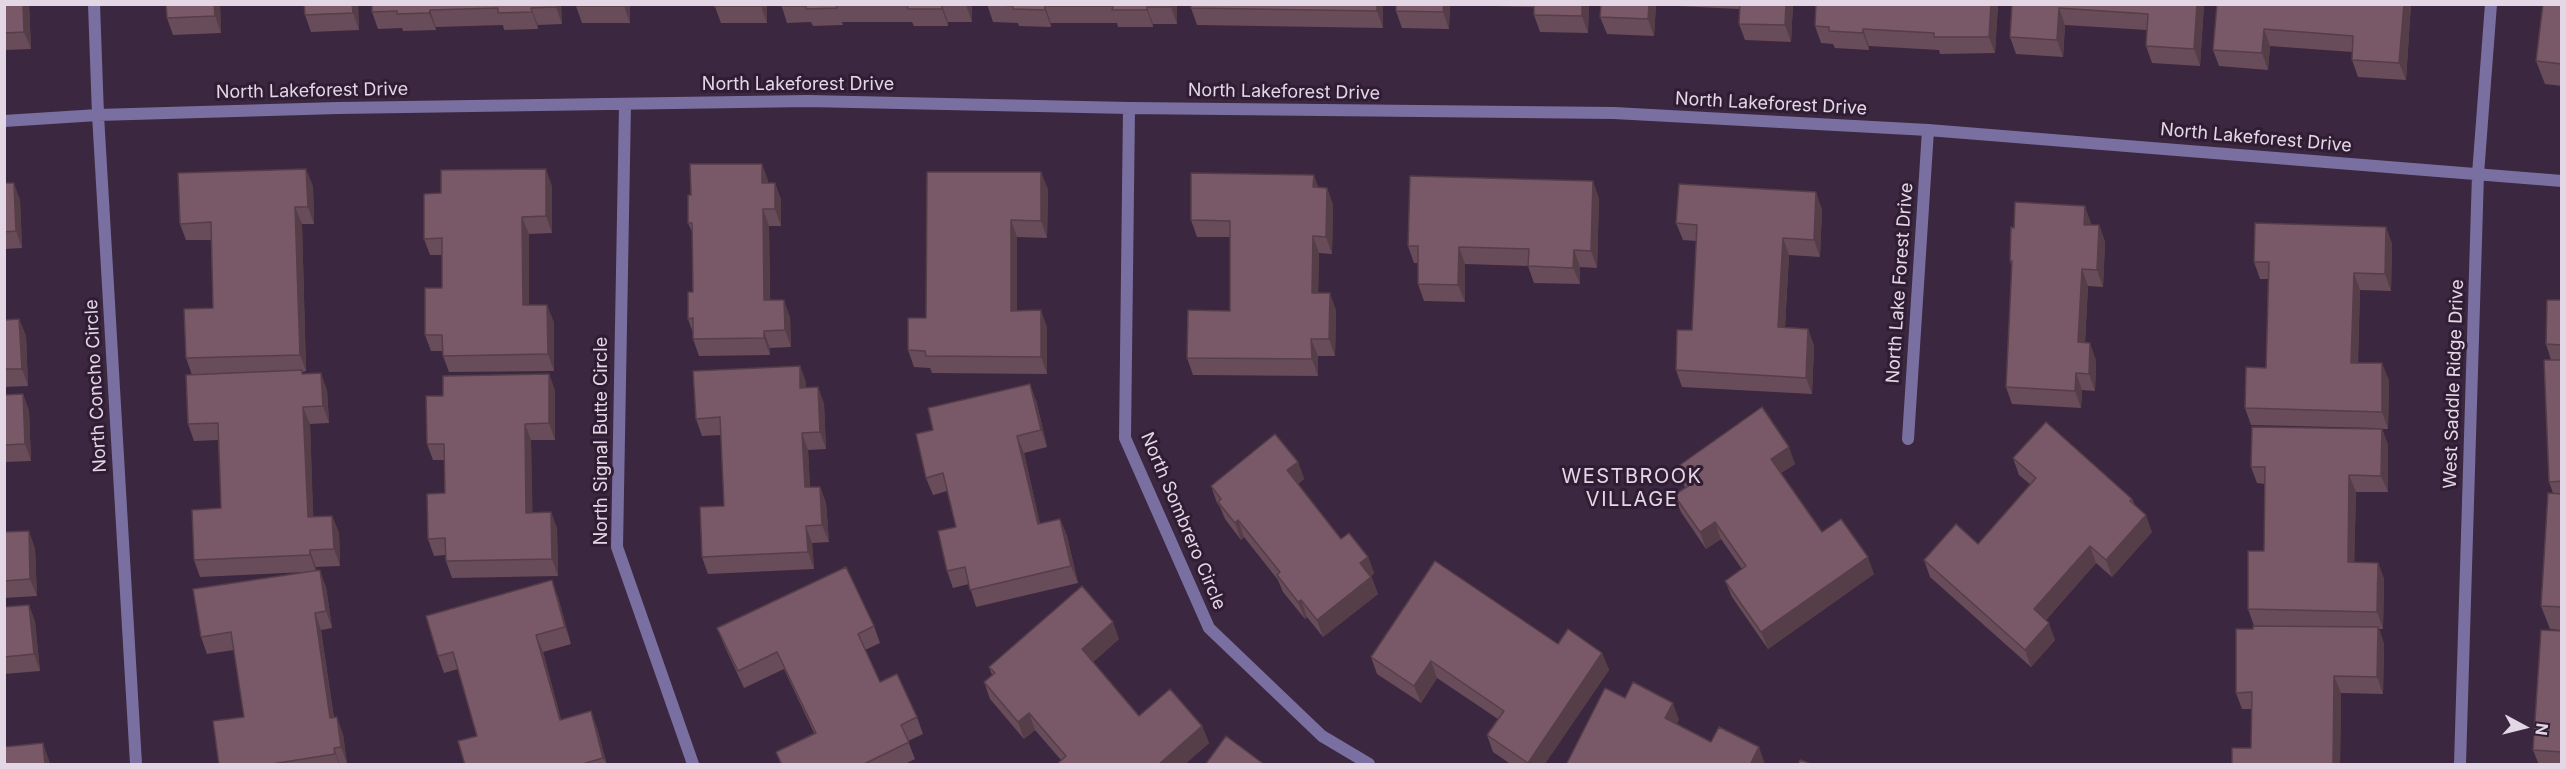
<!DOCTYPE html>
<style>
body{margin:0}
#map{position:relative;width:2566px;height:769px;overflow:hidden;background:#3b273f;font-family:Inter,sans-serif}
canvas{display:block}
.frame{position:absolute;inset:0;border:6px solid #e3d7e6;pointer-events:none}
.north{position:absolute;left:2494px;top:697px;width:60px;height:60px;-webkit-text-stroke:4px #301d34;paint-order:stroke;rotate:97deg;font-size:16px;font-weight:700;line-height:24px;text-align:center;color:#e3d7e6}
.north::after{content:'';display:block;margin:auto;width:21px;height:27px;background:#e3d7e6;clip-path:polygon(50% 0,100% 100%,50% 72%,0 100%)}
</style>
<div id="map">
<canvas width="2566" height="769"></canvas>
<div class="frame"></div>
<div class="north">N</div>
</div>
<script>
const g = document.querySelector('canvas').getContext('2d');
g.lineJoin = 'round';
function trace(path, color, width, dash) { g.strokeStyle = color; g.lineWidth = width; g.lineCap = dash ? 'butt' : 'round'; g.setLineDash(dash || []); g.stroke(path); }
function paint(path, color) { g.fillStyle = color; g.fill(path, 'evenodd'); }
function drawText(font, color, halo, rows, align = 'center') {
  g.font = font + ' Inter,sans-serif'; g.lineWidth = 6; g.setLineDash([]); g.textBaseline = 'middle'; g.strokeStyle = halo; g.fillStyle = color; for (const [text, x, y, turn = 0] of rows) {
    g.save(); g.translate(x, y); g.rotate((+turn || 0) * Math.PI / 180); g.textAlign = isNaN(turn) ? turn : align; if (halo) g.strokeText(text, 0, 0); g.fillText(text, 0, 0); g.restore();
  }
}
trace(new Path2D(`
 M94 4 98 115 136 764
 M625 105 617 547 693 764
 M1129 108 1125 438 1209 628 1322 736 1369 764
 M4 121 98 115 338 108 808 101 1129 108 1614 113 1928 130 2562 181
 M1908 439 1928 130
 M2460 764 2478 174 2491 4`), '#7970a1', 12);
paint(new Path2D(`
 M4 4H29L31 49 4 50Z
 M220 4 221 33 173 35 167 18Z
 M304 4H358L359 30 311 32 305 15Z
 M561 4 562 24 538 25V29L504 30 503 25 436 27V30L403 31 402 28 378 29 372 12Z
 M630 4V23H582L576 6Z
 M714 4H767V23H721Z
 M781 4H972V22H948V26H914L912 22H842L843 25 813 26 811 22 787 23Z
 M987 4H1177V24H1153V27H1118L1117 23H1051V27L1019 26 1018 23 993 22Z
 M1191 4H1383V28L1197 25 1191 8Z
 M1396 4H1589L1588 33 1540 32 1534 15V7L1450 5 1449 29 1402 28 1396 11Z
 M1601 4H1793L1791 42 1745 40 1739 24V9L1656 5 1654 36 1607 34 1600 17Z
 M1998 4 1995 53 1940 54 1939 50 1869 46V50L1835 48 1833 44 1821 43 1815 26Z
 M2012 4H2204L2200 66 2152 63 2146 46 2147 30 2065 25 2063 57 2016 54 2010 37Z
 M2217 4H2411L2406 80 2358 77 2352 60V52L2270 46 2268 70 2219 66 2213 50Z
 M2562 4V86L2545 84 2536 61Z
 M762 164 768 183H775L781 200V226H769L770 300 790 317 791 347 770 348V355L699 356 693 339V333L688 319 693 292 692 232 688 223 691 195Z
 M927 172 1048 189 1047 238 1017 237V311L1047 327V374L932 373 930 368 914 367 908 350 926 318Z
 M4 183 20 200 22 248 4 249Z
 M313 186 314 224H302L306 371 302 372 303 374 327 390 329 423 310 424 313 517 332 516 339 533 340 566 316 567V571L326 587 332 628 321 630 334 718 343 734 347 764 219 765 244 717 234 650 207 654 201 637 306 572 200 577 194 560 221 508 218 440 194 441 188 424 224 374 192 375 186 358 213 308 211 240H186L180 224Z
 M552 186V233L529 234V305L554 322V371L449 372 443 356 442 351H431L425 335 442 288V255H430L424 239 441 193Z
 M1318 188H1327L1333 205 1332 254 1319 253 1318 293 1336 310 1335 356H1318V376L1193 375 1187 358 1230 311V237H1197L1191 220Z
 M1599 198 1597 268 1580 267V284L1534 283 1528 266 1465 264V302L1424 301 1418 284V263H1414L1408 246Z
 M1822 209 1820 257 1789 255 1785 327 1808 329 1814 346 1812 394 1682 387 1676 370 1692 330 1697 241 1683 240 1676 223Z
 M2091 223V225H2099L2105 242 2103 287 2088 286 2085 343 2096 360 2095 391 2082 390 2081 408 2012 404 2006 387 2012 267 2010 261Z
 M2386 227 2392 244 2391 291 2360 290 2358 363 2389 380 2388 429H2382L2388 445V492H2356L2354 562 2378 563 2384 579 2383 629H2379L2384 644 2383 694 2341 693 2340 765 2251 748V709H2242L2236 693 2254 626 2248 609 2264 551 2265 484 2257 483 2251 467 2376 428 2251 425 2245 408 2266 368 2268 279H2260L2254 262Z
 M2562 300V630L2550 629 2541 606 2553 493 2549 482 2551 360 2546 344Z
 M19 319 26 336 28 386 4 387V320Z
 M800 366 806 383V387H818L824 404 826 449 808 450 810 487H820L826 503 829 542 812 543 814 569 708 574 702 557 724 506 721 435 702 436 696 419Z
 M549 374 555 391V440H531L532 513 551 512 557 529 558 576 452 578 446 561 445 555 434 556 428 539 445 493 444 460H433L427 444 443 396Z
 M23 394 29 411 31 461 4 462V395Z
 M1036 400 1047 447 1024 453 1040 524 1060 519 1067 536 1078 583 976 607 969 584 953 588 947 571 956 527 947 491 933 495 926 478 933 430Z
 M2013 458 2132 499 2135 505 2152 532 2112 577 2096 563 2046 620 2055 640 2031 667 1930 577 1924 560 1978 544 2031 485 2019 475Z
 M1298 462 1304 479 1298 484 1341 539 1368 557 1374 573 1371 576 1378 594 1323 637 1307 617 1305 619 1283 592 1278 580 1244 537 1241 540 1225 519 1220 507 1217 503 1211 486Z
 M1795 464 1781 473 1822 532 1874 574 1768 649 1732 597 1725 581 1742 569 1721 539 1706 549 1681 512 1674 495 1686 488 1683 484 1677 467Z
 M4 532 35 548 37 596 4 598Z
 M558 597 571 644 543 652 561 720 597 728 607 765H465L477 736 458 669 444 673 438 656Z
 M29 605 35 622 40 671 4 674V607Z
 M874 626 880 643 865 650 880 682 917 717 923 734 908 741 915 759 903 765H781L776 752 814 733 784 669 744 688 724 645 717 628Z
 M2562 631V765H2539L2533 750Z
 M1119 639 1093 662 1139 716 1202 726 1209 743 1184 765H1056L1061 760 1035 730 1024 739 990 699 984 682 992 675 989 667Z
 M1558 644 1602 653 1609 670 1544 765H1512L1493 752 1487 735 1498 719 1437 678 1421 703 1377 674 1371 657Z`), '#684c59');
paint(new Path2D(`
 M23 4H29L31 49 24 32Z
 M214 4H220L221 33 215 16Z
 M352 4H358L359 30 353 13Z
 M556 4H561L562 24 556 7Z
 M624 4H630V23L624 6Z
 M761 4H767V23L761 6Z
 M972 4V22L966 5Z
 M1171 4H1177V24L1171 7Z
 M1377 4H1383V28L1377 11Z
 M1444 4H1450V5L1449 29 1443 12Z
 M1582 4H1589L1588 33 1582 16Z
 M1649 4H1656L1654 36 1648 19Z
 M1786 4H1793L1791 42 1785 25Z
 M1991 4H1998L1995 53 1989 37Z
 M2197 4H2204L2200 66 2194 49Z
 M2404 4H2411L2406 80 2399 63Z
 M942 5 948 22V26L942 9Z
 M1045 6 1051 23V27L1045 10Z
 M1147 7 1153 24V27L1147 10Z
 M531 8 538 25V29L532 12Z
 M2059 8 2065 25 2063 57 2057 40Z
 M430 10 436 27V30L429 13Z
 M1863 29 1869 46V50L1863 33Z
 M2264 29 2270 46 2268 70 2262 53Z
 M762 164 768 180V200L762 183Z
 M306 169 313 186 314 224 308 207Z
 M546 169 552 186V233L546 216Z
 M1041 172 1048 189 1047 238 1041 221Z
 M1314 175 1320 191 1313 187Z
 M1593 181 1599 198 1597 268 1591 251Z
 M14 183 20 200 22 248 16 231Z
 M775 183 781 200V226L775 209Z
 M1327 188 1333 205 1332 254 1326 237Z
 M1816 192 1822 209 1820 257 1814 240Z
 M2085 206 2091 223 2090 241 2084 225Z
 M295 207 302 224 306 371 300 355Z
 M763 209 769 226 770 317 764 300Z
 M522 217 529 234V322L523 305Z
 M1011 220 1017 237V327L1011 311Z
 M2099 225 2105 242 2103 287 2097 270Z
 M2386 227 2392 244 2391 291 2385 274Z
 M1313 236 1319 253 1318 310 1312 293Z
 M1783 238 1789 255 1784 344 1778 327Z
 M1459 247 1465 264V302L1458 285Z
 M1574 250 1580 267V284L1573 268Z
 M2082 269 2088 286 2084 359 2078 342Z
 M2354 273 2360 290 2357 379 2351 363Z
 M1330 293 1336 310 1335 356 1329 339Z
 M784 300 790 317 791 347 785 330Z
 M547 305 554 322V371L548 354Z
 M1041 310 1047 327V374L1041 357Z
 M19 319 26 336 28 386 22 369Z
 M1808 329 1814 346 1812 394 1806 378Z
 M764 331 770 348V355L764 338Z
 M1311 339 1318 356V376L1312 359Z
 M2090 343 2096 360 2095 391 2089 374Z
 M2382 363 2389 380 2388 429 2382 412Z
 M800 366 806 383V404L800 388Z
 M321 373 327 390 329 423 323 406Z
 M2076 373 2082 390 2081 408 2075 391Z
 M549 374 555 391V440L549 423Z
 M1030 384 1036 400 1047 447 1041 430Z
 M818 387 824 404 826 449 820 432Z
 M23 394 29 411 31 461 25 444Z
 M303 407 310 424 314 534 308 517Z
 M525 424 531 440 533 530 526 513Z
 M2382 429 2388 445V492L2381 476Z
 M802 433 808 450 811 504 805 487Z
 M1017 436 1024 453 1044 541 1038 524Z
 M1789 447 1795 464 1777 475 1771 459Z
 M1298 462 1304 479 1293 487 1287 470Z
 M2349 475 2356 492 2354 579 2348 562Z
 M820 487 826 503 829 542 822 525Z
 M551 512 557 529 558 576 552 559Z
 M2146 515 2152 532 2112 577 2106 560Z
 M332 516 339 533 340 566 334 549Z
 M1060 519 1067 536 1078 583 1071 566Z
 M1238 520 1244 537 1241 540 1235 523Z
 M1715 522 1721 539 1706 549 1700 532Z
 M806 526 812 543 814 569 808 552Z
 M29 531 35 548 37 596 30 579Z
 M2090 546 2096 563 2040 626 2034 609Z
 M310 550 316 567V572L310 555Z
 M1368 557 1374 573 1366 579 1360 563Z
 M1868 557 1874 574 1768 649 1761 632Z
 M2378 563 2384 579 2383 629 2377 612Z
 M320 570 326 587 332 628 326 611Z
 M1371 577 1378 594 1323 637 1317 620Z
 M552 580 558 597 571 644 565 627Z
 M1301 600 1307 617 1305 619 1298 602Z
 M29 605 35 622 40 671 34 654Z
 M315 613 321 630 336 735 330 718Z
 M1113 622 1119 639 1088 666 1082 649Z
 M2049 623 2055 640 2031 667 2025 650Z
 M2378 627 2384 644 2383 694 2377 677Z
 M536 635 543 652 566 737 560 720Z
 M1602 653 1609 670 1544 765H1529L1528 763Z
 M1431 661 1437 678 1421 703 1414 686Z
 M2334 676 2341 693 2340 765H2333Z
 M1673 703 1679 720 1671 735 1665 718Z
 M591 711 597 728 607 765 603 758Z
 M1029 713 1035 730 1024 739 1018 722Z
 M337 717 343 734 347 764 341 747Z
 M1202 726 1209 743 1184 765H1158Z
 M43 743 49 760 50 765H45Z
 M1759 747 1765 764 1752 765 1751 763Z
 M334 748 340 765H339Z`), '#553e48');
const building = new Path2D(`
 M4 4H23L24 32 4 33Z
 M166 4H214L215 16 167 18Z
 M304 4H352L353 13 305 15Z
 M372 4H556V7L531 8 532 12 498 13V8L430 10 429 13 397 14V11L372 12Z
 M576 4H624V6H576Z
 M714 4H761V6H714Z
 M781 4H966V5H942V9H908L907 5H836L837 8 806 9V6H781Z
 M987 4H1171V7H1147V10H1112L1113 6H1045V10L1013 9V6Z
 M1191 4H1377V11L1191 8Z
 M1396 4H1444L1443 12 1396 11Z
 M1534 4H1582V16L1534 15Z
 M1601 4H1649L1648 19 1600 17Z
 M1740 4H1786L1785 25 1739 24Z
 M1816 4H1991L1989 37H1934V33L1863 29V33L1829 31V27L1815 26Z
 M2012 4H2197L2194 49 2146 46 2148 14 2059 8 2057 40 2010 37Z
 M2217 4H2404L2399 63 2352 60 2353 36 2264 29 2262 53 2213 50Z
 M2543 4H2562V64L2536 61Z
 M690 164H762V183H775V209H763L764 300H784L785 330 764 331V338L693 339V318L688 319V292H693L692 223H688V195H691Z
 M306 169 308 207H295L300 355 186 358 184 309 213 308 211 222 180 224 178 173Z
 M546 169V216L522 217 523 305H547L548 354 443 356 442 335H425V288H442V238L424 239V194L441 193V170Z
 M927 172H1041V221L1011 220V311L1041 310V357L926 356 925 351 908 350V318H926Z
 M1191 173 1314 175 1313 187 1327 188 1326 237 1313 236 1312 293H1330L1329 339H1311L1312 359 1187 358 1188 310 1230 311V221L1191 220Z
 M1410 176 1593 181 1591 251 1574 250 1573 268 1528 266 1529 249 1459 247 1458 285 1418 284V246H1408Z
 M4 183H14L16 231 4 232Z
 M1679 184 1816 192 1814 240 1783 238 1778 327 1808 329 1806 378 1676 370 1677 330H1692L1697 225 1676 223Z
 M2015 202 2085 206 2084 225H2099L2097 270 2082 269 2078 342 2090 343 2089 374 2076 373 2075 391 2006 387 2012 261H2010L2011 227 2014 228Z
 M2255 223 2386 227 2385 274 2354 273 2351 363H2382V412L2245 408 2246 367 2266 368 2269 262H2254Z
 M2547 300H2562V345L2546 344Z
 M19 319 22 369H4V320Z
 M2544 360H2562V481L2549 482Z
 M800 366V388L818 387 820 432 802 433 805 487H820L822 525 806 526 808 552 702 557 700 507 724 506 720 417 696 419 693 371Z
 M302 370V374L321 373 323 406 303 407 308 517 332 516 334 549 310 550V555L194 560 192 510 221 508 218 423 188 424 186 375Z
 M549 374V423L525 424 526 513 551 512 552 559 446 561 445 538 428 539 427 494 445 493 444 444H427L426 396H443V376Z
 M1030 384 1041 430 1017 436 1038 524 1060 519 1071 566 970 590 965 567 947 571 938 531 956 527 943 473 926 478 916 434 933 430 928 408Z
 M23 394 25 444 4 445V395Z
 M1762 407 1789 447 1771 459 1822 532 1841 519 1868 557 1761 632 1725 581 1746 566 1715 522 1700 532 1674 495 1690 485 1677 467Z
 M2046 422 2132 499 2130 501 2146 515 2106 560 2090 546 2034 609 2049 623 2025 650 1924 560 1956 524 1978 544 2036 478 2013 458Z
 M2252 427 2382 429 2381 476 2349 475 2348 562 2378 563 2377 612 2248 609V551H2264L2265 467H2251Z
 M1275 434 1298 462 1287 470 1341 539 1349 533 1368 557 1360 563 1371 577 1317 620 1301 600 1298 602 1277 575 1280 572 1238 520 1235 523 1218 502 1221 499 1211 486Z
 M2548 493 2562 494V607L2541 606Z
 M29 531 30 579 4 581V532Z
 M1435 561 1558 644 1568 629 1602 653 1528 763 1487 735 1504 711 1431 661 1414 686 1371 657Z
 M846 567 874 626 858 634 880 682 897 674 917 717 901 725 909 742 862 765H782L776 752 816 733 777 652 738 671 717 628Z
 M320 570 326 611 315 613 330 718 337 717 341 747 334 748 335 754 265 765H219L213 721 244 717 231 632 201 637 193 589Z
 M552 580 565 627 536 635 560 720 591 711 603 758 579 765H465L458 741 477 736 453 652 438 656 426 616Z
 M1082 586 1113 622 1082 649 1139 716 1170 689 1202 726 1158 765H1056L1066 756 1029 713 1018 722 984 682 995 673 989 667Z
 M29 605 34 654 4 657V607Z
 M2253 626 2378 627 2377 677 2334 676 2333 765H2232V748H2251L2252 692 2236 693V629H2253Z
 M2541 630 2562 631V752L2533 750Z
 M1633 682 1673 703 1665 718 1711 742 1719 727 1759 747 1751 763 1754 765H1566L1605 688 1625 698Z
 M1226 736 1265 765H1205Z
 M43 743 45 765H4V747Z
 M1800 760 1813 765H1798Z`);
paint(building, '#795867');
trace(building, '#553e48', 1.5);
drawText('18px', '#e3d7e6', '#301d34', [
 ["North Lakeforest Drive",798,85],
 ["North Lakeforest Drive",312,91,-1],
 ["North Lakeforest Drive",1284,92,1],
 ["North Lakeforest Drive",1771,104,3],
 ["North Lakeforest Drive",2256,138,5],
 ["North Lake Forest Drive",1900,283,-86],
 ["West Saddle Ridge Drive",2454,384,-88],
 ["North Concho Circle",96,386,-93],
 ["North Signal Butte Circle",602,441,-90],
 ["North Sombrero Circle",1183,521,67]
]);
g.letterSpacing = '1.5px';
drawText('20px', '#e3d7e6', '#301d34', [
 ["WESTBROOK",1632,477],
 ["VILLAGE",1632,500]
]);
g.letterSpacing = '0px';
</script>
